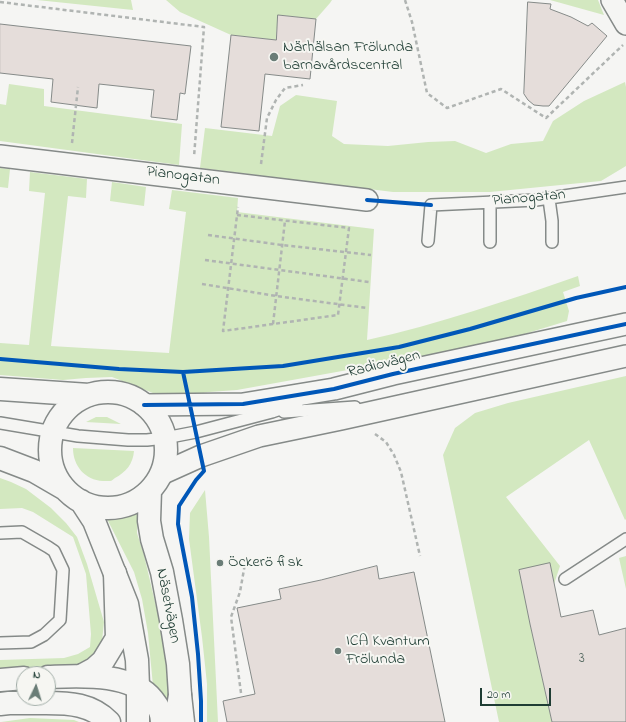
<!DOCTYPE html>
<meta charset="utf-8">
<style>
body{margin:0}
#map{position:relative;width:626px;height:722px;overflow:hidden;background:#f5f5f3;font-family:"Indie Flower",sans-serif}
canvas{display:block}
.north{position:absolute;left:16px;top:666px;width:40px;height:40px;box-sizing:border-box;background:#f6f6f2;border:1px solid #a0aca6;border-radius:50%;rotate:4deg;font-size:11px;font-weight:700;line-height:16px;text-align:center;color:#1f3d34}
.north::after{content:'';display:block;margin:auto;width:14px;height:18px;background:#6a7d77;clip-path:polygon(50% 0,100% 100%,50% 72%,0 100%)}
.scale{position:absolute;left:480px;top:688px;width:71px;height:18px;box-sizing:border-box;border:2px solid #1f3d34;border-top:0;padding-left:5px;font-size:12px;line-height:14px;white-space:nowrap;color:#1f3d34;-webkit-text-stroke:3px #f6f6f2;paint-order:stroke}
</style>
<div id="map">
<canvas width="626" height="722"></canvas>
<div class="north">N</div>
<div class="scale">20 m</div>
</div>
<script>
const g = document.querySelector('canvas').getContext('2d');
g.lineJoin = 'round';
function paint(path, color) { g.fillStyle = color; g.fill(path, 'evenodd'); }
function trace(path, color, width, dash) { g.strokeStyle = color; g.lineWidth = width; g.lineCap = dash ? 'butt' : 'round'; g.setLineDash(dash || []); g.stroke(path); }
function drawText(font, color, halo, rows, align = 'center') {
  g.font = font + ' "Indie Flower",sans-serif'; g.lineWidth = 4; g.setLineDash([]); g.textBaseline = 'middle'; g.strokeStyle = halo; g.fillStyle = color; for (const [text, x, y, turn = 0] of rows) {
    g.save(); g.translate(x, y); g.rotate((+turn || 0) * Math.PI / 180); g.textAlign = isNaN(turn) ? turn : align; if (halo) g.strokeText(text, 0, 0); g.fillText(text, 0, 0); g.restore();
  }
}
paint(new Path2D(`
 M37 0H131L133 10Z
 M166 0H332L330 3 316 19 278 15 276 40 231 35 180 12Z
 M550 0H598L604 15Z
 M625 82 626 87V166L601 181 490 192H393L200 168 205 128 272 136 280 106 296 95 337 101 332 136 344 144 388 146 428 142 455 141 486 153 511 144 543 141 553 121 584 101Z
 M9 84 44 89V106L182 124 179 165 0 141V104L6 105Z
 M0 168 10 169 8 188 0 187Z
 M30 172 87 179 86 198 68 196 51 346 169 353 186 212 169 209 172 190 238 198 237 212 374 229 367 340C439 324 509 300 578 276L580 286 563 292 569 311 567 321 508 339 403 360 237 390 209 392 175 398 158 395 112 377 86 378 63 380 0 375V343L29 345 45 193 29 191Z
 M112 182 146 187 144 206 110 201Z
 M626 376V519L625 520 589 440 506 497 560 566 553 587 531 606 530 624 552 722H499L443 455 455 428 475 413 508 403Z
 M96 417H107L121 424 86 422Z
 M73 448 134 451C133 464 126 472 115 478 113 479 112 481 110 481 109 481 104 481 103 481 85 480 73 466 73 448Z
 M0 478 11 482 26 489 51 508 66 523 77 537 87 564 104 622 102 641 95 652 83 663 68 666 13 670 0 671V660L64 658 78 654 90 647 91 634 86 574 73 537 33 512 22 508 0 509Z
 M205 490 209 537 218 722H207V684L202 637 189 539 190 513Z
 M138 509 137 533 144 555 158 615 165 654 169 699 164 700 153 686 148 633 142 599 134 572 105 515 122 514Z
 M626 556V589L619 558Z
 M30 718 74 720 79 722H1Z`), '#d3e8c0');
const building = new Path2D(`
 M528 2 551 4 550 9 571 17 588 26 592 23 607 36 549 106H543L534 105 528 100 524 94Z
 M278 15 316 19 310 79 265 74 259 131 221 127 231 35 276 40Z
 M0 24 191 46 185 94 180 93 177 120 151 117 154 90 99 84 97 108 51 102 53 79 0 73Z
 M550 563 561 617 593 610 599 635 626 628V722H552L530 624 519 570Z
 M377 566 379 579 414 572 445 722H227L223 701 255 694 237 608 281 599 279 589 321 580Z`);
paint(building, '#e5ddda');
trace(building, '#858a88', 1);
const lane = new Path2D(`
 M549 199 552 221V242
 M428 241 431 205 536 200 626 187
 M490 242V202
 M284 412 355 407
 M0 423 78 436 128 440H147L165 438 196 432 272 412 297 403
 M0 533 22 532 48 547 54 551 63 570 60 620 44 635 31 642 0 643
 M565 579 626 539`);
const street = new Path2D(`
 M612 0 626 24
 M0 156 367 200
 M144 405 243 404 334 389 393 374 626 324
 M161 474 201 456 259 436 341 419 626 356`);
const secondary = new Path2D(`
 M0 389 89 395
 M50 450a58 58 0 1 1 116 0a58 58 0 1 1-116 0Z
 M0 458 34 471 65 489
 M150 490 149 521 152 539 162 572 171 620 178 664 180 695 177 713
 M81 501 94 521 127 604 137 660 138 687V722`);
const highway = new Path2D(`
 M81 676 94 669 103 661 117 638 115 573
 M48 677C80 676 131 672 153 700 158 706 162 714 162 722
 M0 680 24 678
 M180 695 183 722
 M0 704 9 703C21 703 34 703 46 703 70 703 91 704 109 722`);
trace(lane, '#858a88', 14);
trace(street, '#858a88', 24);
trace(secondary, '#858a88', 25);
trace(highway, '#858a88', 25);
trace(new Path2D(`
 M405 0 412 22 427 93 447 108 501 89 546 118 623 45
 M0 2 204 27 194 157
 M72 143 78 87
 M261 164 267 118 276 100 285 88 303 85
 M237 215 349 228 338 315 223 331 238 207
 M208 235 282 245 371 255
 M205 260 369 282
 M202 284 276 296 367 308
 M273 324 285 221
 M375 434 386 442 394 455 401 472 420 556
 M241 693 231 617 240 592 246 558`), '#b0b4b2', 2.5, [4, 3]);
trace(lane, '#f5f5f3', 11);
trace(street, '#f5f5f3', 21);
trace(secondary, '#f5f5f3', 22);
trace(highway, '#f5f5f3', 22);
trace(new Path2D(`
 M367 200 431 205
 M0 359 119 369 183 372 283 366 399 347 470 329 576 298 626 287
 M183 372 204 471 196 480 179 506 178 524 192 597 198 654 201 701V722
 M144 405 243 404 334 389 393 374 626 324`), '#0057b8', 4);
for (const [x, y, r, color] of [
 [274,57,5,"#6a7d77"],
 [220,563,4,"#6a7d77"],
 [338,651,4,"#6a7d77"]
]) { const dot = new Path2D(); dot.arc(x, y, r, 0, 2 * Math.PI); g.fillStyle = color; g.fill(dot); trace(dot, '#f6f6f2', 1.5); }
drawText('14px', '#52675f', null, [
 ["3",582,660]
]);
drawText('16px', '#1f3d34', '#f6f6f2', [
 ["Närhälsan Frölunda",283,48],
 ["barnavårdscentral",283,66],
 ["Öckerö fisk",228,563],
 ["ICA Kvantum",346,642],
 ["Frölunda",346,660]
], 'left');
drawText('16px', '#1f3d34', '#f6f6f2', [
 ["Pianogatan",183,177,7],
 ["Pianogatan",529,199,-5],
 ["Radiovägen",384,365,-14],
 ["Näsetvägen",167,606,79]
]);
</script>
